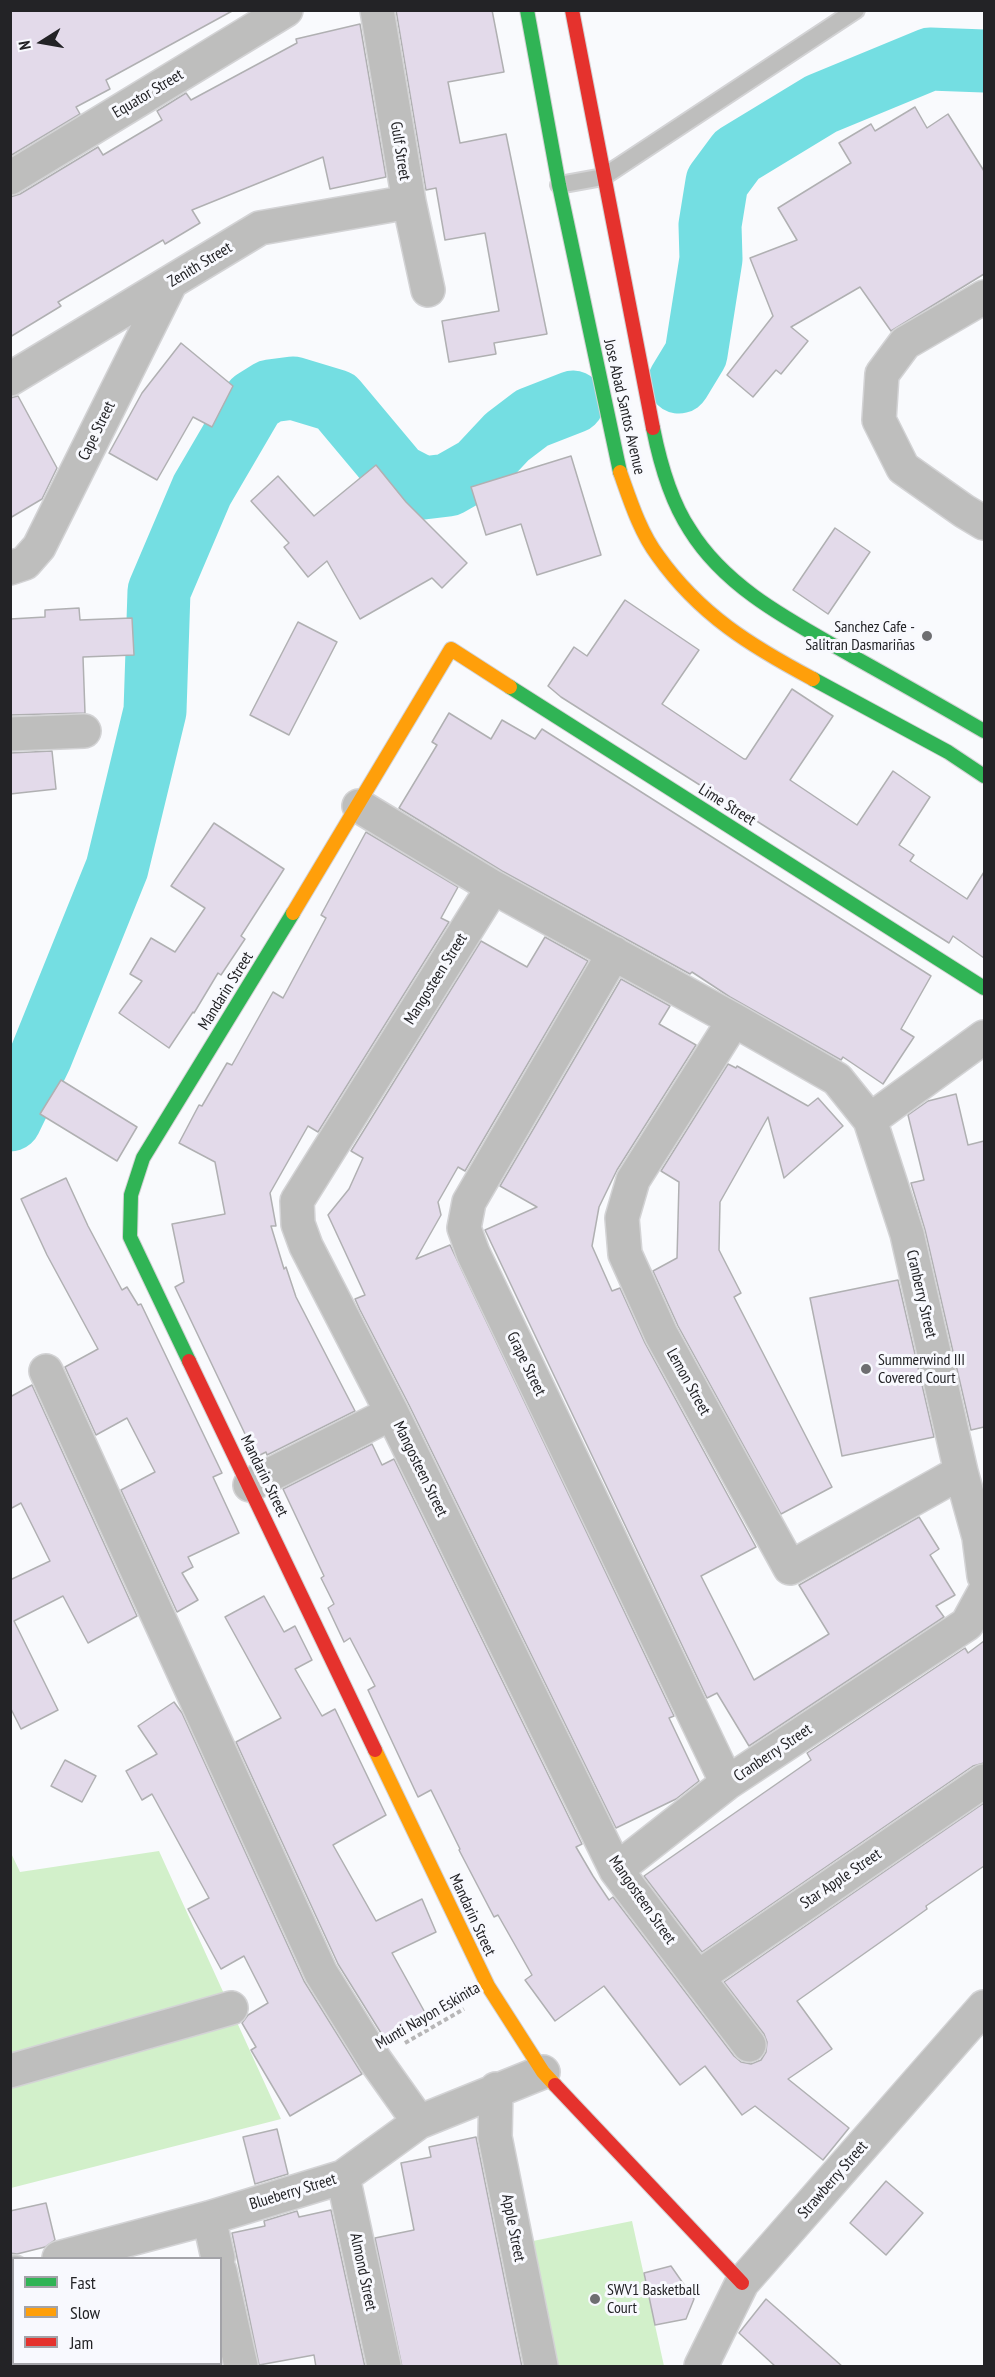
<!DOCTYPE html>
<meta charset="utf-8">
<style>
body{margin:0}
#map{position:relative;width:995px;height:2377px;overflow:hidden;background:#f9fafd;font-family:"PT Sans Narrow",sans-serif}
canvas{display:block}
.frame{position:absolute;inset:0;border:12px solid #232326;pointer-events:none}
.legend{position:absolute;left:12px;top:2257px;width:210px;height:108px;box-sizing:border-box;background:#f8f9fe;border:2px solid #a3a3a8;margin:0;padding:8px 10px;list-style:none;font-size:18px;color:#232326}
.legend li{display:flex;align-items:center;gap:12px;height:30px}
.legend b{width:30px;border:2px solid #a3a3a8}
.north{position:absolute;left:12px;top:12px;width:60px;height:60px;-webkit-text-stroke:4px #f8f9fe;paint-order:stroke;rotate:259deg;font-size:16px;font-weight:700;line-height:24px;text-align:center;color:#232326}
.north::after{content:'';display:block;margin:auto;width:21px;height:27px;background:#232326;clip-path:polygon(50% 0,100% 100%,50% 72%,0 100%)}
</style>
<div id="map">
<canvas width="995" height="2377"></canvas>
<div class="frame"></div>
<ul class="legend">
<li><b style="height:8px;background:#30b455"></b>Fast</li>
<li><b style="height:8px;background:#ff9f0a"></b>Slow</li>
<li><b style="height:8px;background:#e5322d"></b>Jam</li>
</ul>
<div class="north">N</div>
</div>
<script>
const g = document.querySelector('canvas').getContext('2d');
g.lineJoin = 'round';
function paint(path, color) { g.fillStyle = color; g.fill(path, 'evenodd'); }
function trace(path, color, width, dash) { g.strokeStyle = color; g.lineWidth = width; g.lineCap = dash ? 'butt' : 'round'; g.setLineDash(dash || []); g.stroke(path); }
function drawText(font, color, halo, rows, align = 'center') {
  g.font = font + ' "PT Sans Narrow",sans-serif'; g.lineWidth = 6; g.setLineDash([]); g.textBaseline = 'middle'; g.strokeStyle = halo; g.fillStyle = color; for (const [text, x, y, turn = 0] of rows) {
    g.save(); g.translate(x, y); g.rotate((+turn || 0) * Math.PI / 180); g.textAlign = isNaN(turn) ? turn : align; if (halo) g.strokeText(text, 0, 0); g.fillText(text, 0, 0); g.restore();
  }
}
paint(new Path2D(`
 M10 1851 20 1872 159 1851 281 2119 11 2188Z
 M632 2221 664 2366H554L528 2242Z`), '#d2f0ca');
trace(new Path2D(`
 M679 382 696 354 711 259 710 225 717 182 737 155 821 104 930 59 984 61
 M10 1120 41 1056 117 868 155 711 159 591 202 490 254 401 270 391 293 388 336 401 398 475 423 488 448 485 478 468 507 437 532 418 573 402`), '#74dee2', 63);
const building = new Path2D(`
 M10 10H234L106 80 110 89 76 107 80 114 10 156Z
 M396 10H492L504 72 448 82 460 143 506 134 547 334 494 343 496 354 449 362 442 321 499 311 485 233 445 240 436 188 426 190Z
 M360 24 386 177 330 189 323 157 192 210 200 223 165 244 163 240 58 302 61 306 10 337V197L20 194 98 147 103 155 162 120 157 111 186 93 191 100 297 43 296 39Z
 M915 107 927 128 948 114 984 171V274L891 331 860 287 791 327 808 341 781 374 776 370 753 397 727 375 773 316 750 258 797 240 778 208 851 163 839 143 871 124 875 131Z
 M181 343 233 386 212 427 193 417 157 480 109 453 142 393Z
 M18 396 57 468 42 499 10 518V398Z
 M571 456 601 555 537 575 521 524 486 535 471 487Z
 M376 465 406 502 467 563 442 588 432 578 360 619 327 561 308 577 284 547 289 543 251 501 278 476 314 516Z
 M835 528 870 552 828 614 793 590Z
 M625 600 699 650 662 704 744 759H746L792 689 833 716 790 780 857 825 893 771 930 797 899 845 914 855 910 861 967 899 984 872V958L953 936 949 943 561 697 548 686 574 647 587 656Z
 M79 608 80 620 132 618 134 655 83 657 85 713 10 715V619L45 617V610Z
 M298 622 337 642 289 735 250 715Z
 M449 713 491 739 502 720 535 739 542 729 931 976 901 1029 914 1037 883 1084 843 1057 841 1060 730 997 692 972 690 974 502 871 399 808 437 745 432 742Z
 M52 751 56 789 10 794V753Z
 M214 823 284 869 241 936 245 939 221 975 218 973 194 1013 193 1012 169 1048 119 1013 142 981 130 974 151 938 175 952 205 908 171 886Z
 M366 832 458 887 441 918 449 922 318 1132 308 1126 270 1193 276 1226H271L284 1269 286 1267 296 1297 355 1411 267 1455 266 1452 256 1457 175 1287 184 1282 172 1224 225 1214 215 1162 179 1143 199 1105 202 1106 227 1063 232 1065 273 992 283 998 326 918 321 915Z
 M545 937 588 961 465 1171 458 1167 438 1202 441 1215 416 1259 450 1245 674 1716 669 1718 699 1781 676 1799 616 1828 409 1405 360 1310 355 1299 365 1295 328 1215 349 1189 363 1158 351 1151 481 941 527 967Z
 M621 979 670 1006 659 1024 696 1045 617 1170 599 1207 592 1246 612 1291 620 1288 645 1343 756 1547 701 1576 754 1680 829 1634 799 1585 919 1517 939 1549 930 1555 955 1595 936 1606 944 1617 749 1746 717 1693 707 1698 485 1230 537 1207 500 1186Z
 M728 1064 736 1068 737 1066 808 1106 818 1098 843 1126 784 1178 768 1117 720 1202 719 1250 741 1293 734 1297 832 1487 781 1514 678 1326 653 1271 677 1258 679 1182 661 1171Z
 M61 1080 137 1127 117 1161 40 1114Z
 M956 1094 968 1145 984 1141V1427L971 1430 925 1230 911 1183 924 1180 908 1115 928 1101Z
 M66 1178 88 1226 122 1290 127 1287 138 1305 141 1304 222 1473 213 1477 239 1533 188 1557 193 1567 182 1573 198 1600 177 1612 121 1490 155 1472 127 1418 96 1435 65 1367 98 1349 47 1255 21 1199Z
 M898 1280 934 1437 842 1456 810 1298Z
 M32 1385 137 1616 88 1643 63 1596 14 1621 58 1710 21 1729 10 1707V1580L50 1561 21 1503 10 1509V1397Z
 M372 1444 382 1465 394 1459 582 1844 576 1847 593 1876 609 1900 613 1897 734 2056 741 2062 751 2064 761 2060 766 2052 767 2042 764 2034 724 1982 984 1803V1866L926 1906 927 1909 892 1934 797 2001 832 2049 788 2079 849 2128 823 2160 755 2106 742 2115 705 2066 680 2085 604 1986 555 2021 525 1980 532 1975 498 1915 494 1917 459 1850 460 1849 431 1790 418 1797 368 1690 375 1686 350 1638 344 1642 328 1608 334 1604 321 1578 324 1576 283 1489Z
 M264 1596 284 1632 295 1626 312 1660 295 1669 322 1716 335 1709 386 1815 333 1845 376 1921 422 1899 436 1932 392 1953 428 2018 386 2041 338 1964 236 1742 281 1718 225 1617Z
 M984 1641V1763L973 1766 702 1952 644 1876 811 1760 807 1753 965 1648 968 1653Z
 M174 1702 182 1713 304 1981 362 2074 290 2116 251 2050 256 2047 242 2023 248 2015 268 2003 244 1956 221 1969 188 1909 209 1898 152 1794 142 1800 126 1771 157 1754 138 1726Z
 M65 1760 96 1776 82 1802 51 1786Z
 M277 2129 288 2174 255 2184 243 2137Z
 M476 2137 522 2367H402L375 2238 414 2230 401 2163 431 2157 429 2147Z
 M886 2181 923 2213 886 2255 850 2223Z
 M46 2203 55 2240 45 2247 17 2254 10 2253V2211Z
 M331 2210 365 2367H316L314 2355 259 2365 232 2233 265 2226 264 2221 297 2211 299 2217Z
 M671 2266 694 2299 686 2319 655 2325 644 2273Z
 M766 2299 843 2367H776L739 2333Z`);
paint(building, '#e3daea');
trace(building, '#b0b0b2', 1.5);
const lane = new Path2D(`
 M559 185 603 177 856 10`);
const street = new Path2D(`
 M377 10 409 202 428 290
 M10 178 286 10
 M984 297 905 343 882 374 879 420 903 468 964 511 984 523
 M10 379 260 228 409 202
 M10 568 25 563 39 547 171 282
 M10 734 84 731
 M359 806 493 887 734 1020 837 1079 870 1120 907 1234 961 1472 979 1537 984 1576
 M493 887 297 1201 298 1224 306 1246 392 1413 616 1870 749 2045
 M614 953 469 1202 464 1228 473 1253 727 1783
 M734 1020 633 1180 622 1218 625 1254 661 1334 790 1568 961 1472
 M870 1120 984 1037
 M46 1371 321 1973 375 2060 419 2122
 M250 1485 392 1413
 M616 1870 727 1783 967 1624 984 1593
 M698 1977 984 1781
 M10 2071 231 2008
 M496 2089 495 2137 541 2366
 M343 2177 384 2366
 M209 2218 218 2258
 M59 2258 209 2218 343 2177 419 2122 543 2072
 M220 2271 241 2366
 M10 2272H14
 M94 2364V2366
 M701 2366 742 2283 984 2007`);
const fast = new Path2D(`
 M527 10 559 185 620 472
 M653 428C660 463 670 500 690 530 727 590 795 623 854 657 897 681 941 706 984 731
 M813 679 948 752 984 776
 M510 687 984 988
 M189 1361 130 1237 131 1195 143 1158 293 913`);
const slow = new Path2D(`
 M620 472C630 500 640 532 658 556 700 615 751 646 813 679
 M293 913 451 649 510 687
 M375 1750 488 1986 543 2072 555 2085`);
const jam = new Path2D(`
 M572 10 653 428
 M189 1361 375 1750
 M555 2085 742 2283`);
trace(lane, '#d3d3d5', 20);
trace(street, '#d3d3d5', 36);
trace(fast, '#d3d3d5', 16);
trace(slow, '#d3d3d5', 16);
trace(jam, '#d3d3d5', 16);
trace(new Path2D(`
 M405 2043 464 2009`), '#b7b6b7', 4, [4.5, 3]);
trace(lane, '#bebebd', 16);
trace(street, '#bebebd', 33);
trace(fast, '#30b455', 14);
trace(slow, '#ff9f0a', 14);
trace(jam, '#e5322d', 14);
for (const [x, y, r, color] of [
 [927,636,6,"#6e6e71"],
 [866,1369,6,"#6e6e71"],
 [595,2299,6,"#6e6e71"]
]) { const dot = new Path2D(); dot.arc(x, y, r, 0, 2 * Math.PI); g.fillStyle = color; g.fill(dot); trace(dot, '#f8f9fe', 2); }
drawText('16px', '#232326', '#f8f9fe', [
 ["Equator Street",148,94,-31],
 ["Gulf Street",400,151,81],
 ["Zenith Street",200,265,-31],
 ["Jose Abad Santos Avenue",624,407,77],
 ["Cape Street",97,431,-64],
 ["Lime Street",727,805,32],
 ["Mangosteen Street",436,979,-58],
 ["Mandarin Street",226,991,-58],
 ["Cranberry Street",921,1294,77],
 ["Grape Street",526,1364,64],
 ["Lemon Street",688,1382,61],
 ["Mangosteen Street",420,1469,64],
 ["Mandarin Street",264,1476,64],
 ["Cranberry Street",773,1753,-34],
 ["Star Apple Street",841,1879,-34],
 ["Mangosteen Street",642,1900,55],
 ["Mandarin Street",472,1915,65],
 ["Munti Nayon Eskinita",428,2016,-30],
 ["Strawberry Street",833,2180,-49],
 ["Blueberry Street",293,2192,-17],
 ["Apple Street",513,2228,79],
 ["Almond Street",363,2272,78]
]);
drawText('16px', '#232326', '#f8f9fe', [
 ["Sanchez Cafe -",915,627,"right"],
 ["Salitran Dasmariñas",915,645,"right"],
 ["Summerwind III",878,1360],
 ["Covered Court",878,1378],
 ["SWV1 Basketball",607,2290],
 ["Court",607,2308]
], 'left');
</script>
